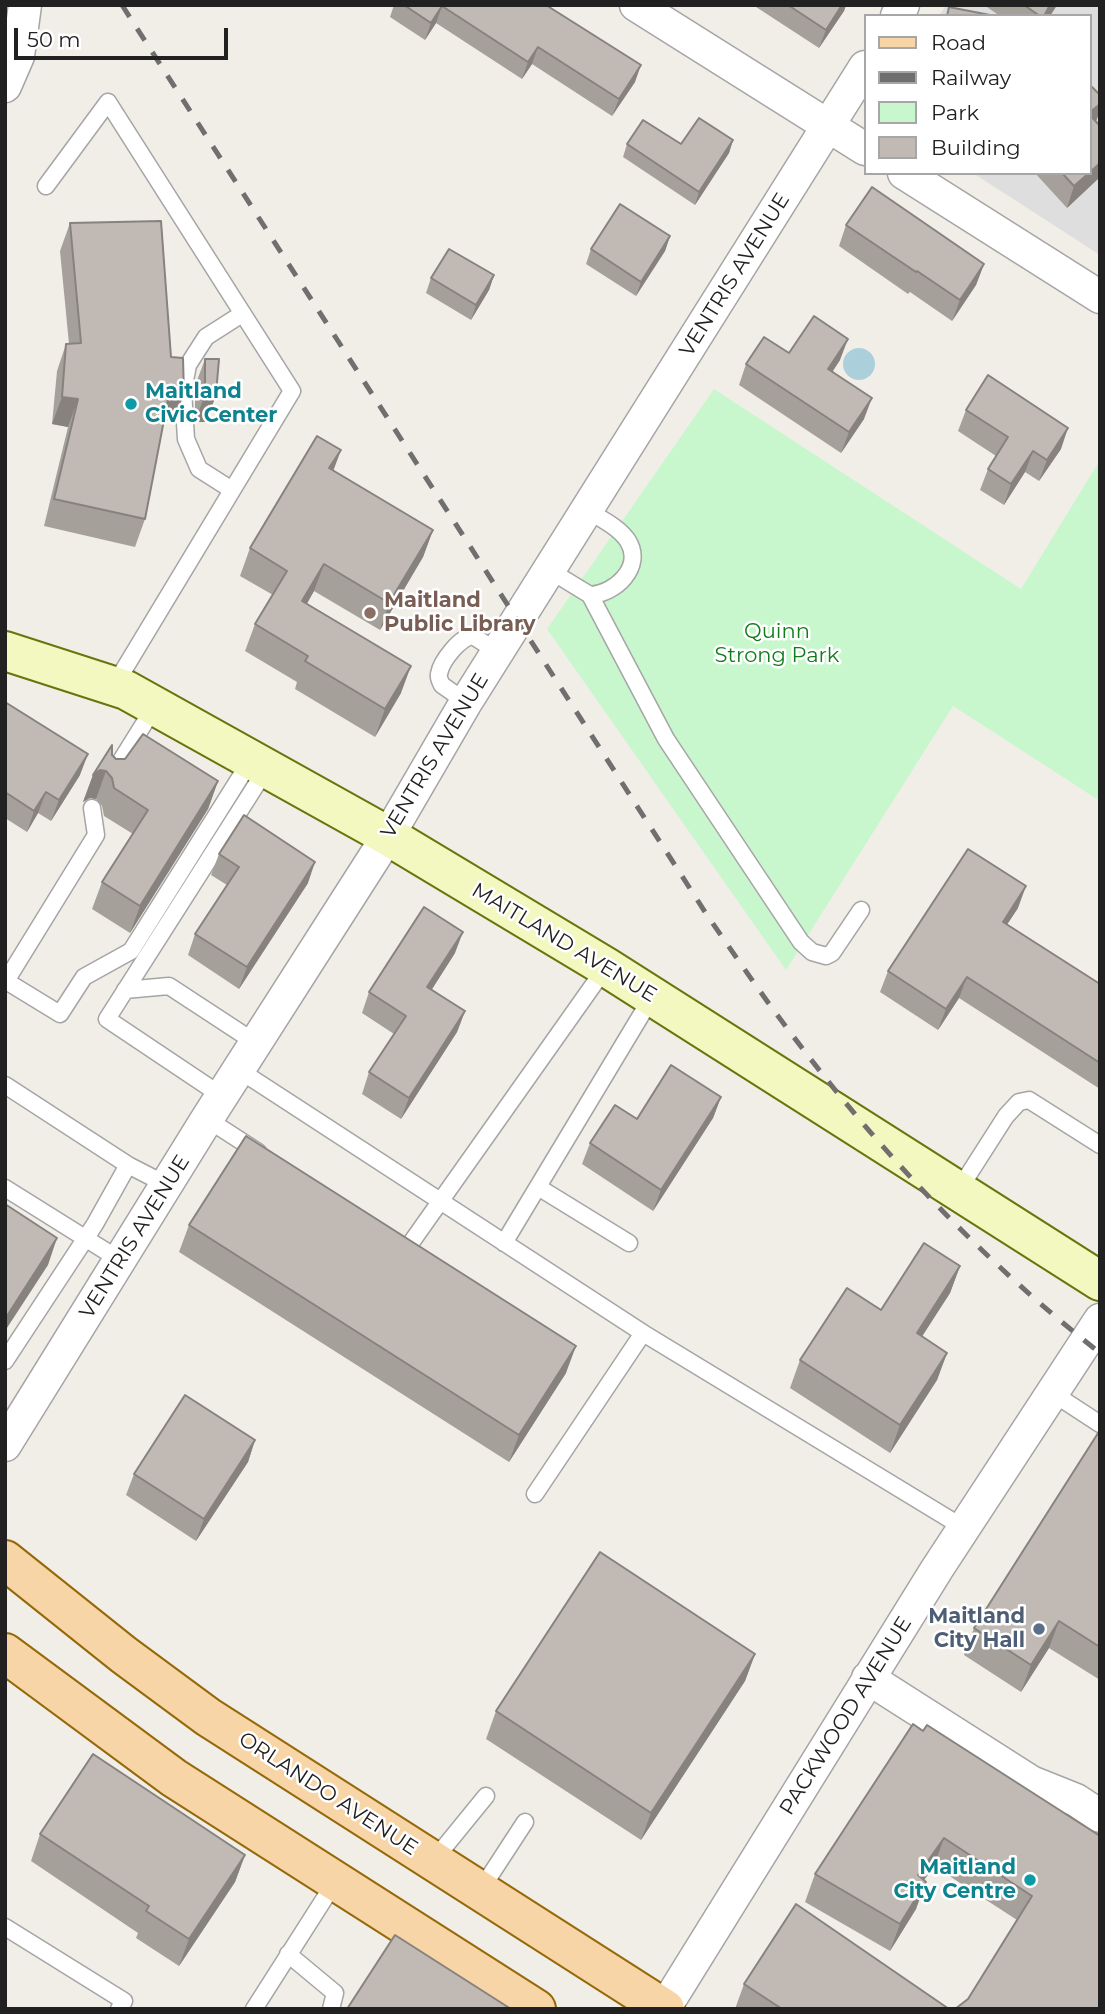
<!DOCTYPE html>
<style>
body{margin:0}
#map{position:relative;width:1105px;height:2014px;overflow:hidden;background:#f1eee8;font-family:Montserrat,sans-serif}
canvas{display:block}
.frame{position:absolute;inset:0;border:7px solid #212121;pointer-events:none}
.legend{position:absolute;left:864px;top:14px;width:228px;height:161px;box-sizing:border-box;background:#fff;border:2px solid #a6a6a6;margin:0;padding:9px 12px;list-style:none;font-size:21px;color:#212121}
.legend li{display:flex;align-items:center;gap:14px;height:35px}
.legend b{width:35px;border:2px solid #a6a6a6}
.scale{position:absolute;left:14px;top:28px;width:214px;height:32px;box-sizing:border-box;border:4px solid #212121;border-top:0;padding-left:9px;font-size:21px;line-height:24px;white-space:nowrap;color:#212121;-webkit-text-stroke:5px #fff;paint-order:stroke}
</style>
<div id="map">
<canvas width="1105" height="2014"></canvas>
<div class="frame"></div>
<ul class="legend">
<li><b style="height:9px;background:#f7d5a6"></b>Road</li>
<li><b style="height:9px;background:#6f6f6f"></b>Railway</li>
<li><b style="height:19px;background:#c8f7cd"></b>Park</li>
<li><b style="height:19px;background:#c1bab4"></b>Building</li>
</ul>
<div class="scale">50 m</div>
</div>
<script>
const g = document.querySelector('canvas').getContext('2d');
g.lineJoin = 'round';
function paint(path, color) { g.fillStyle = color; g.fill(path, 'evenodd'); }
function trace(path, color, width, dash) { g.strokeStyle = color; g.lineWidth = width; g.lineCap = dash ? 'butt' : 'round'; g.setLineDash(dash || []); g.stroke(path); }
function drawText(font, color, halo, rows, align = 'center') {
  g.font = font + ' Montserrat,sans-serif'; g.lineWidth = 5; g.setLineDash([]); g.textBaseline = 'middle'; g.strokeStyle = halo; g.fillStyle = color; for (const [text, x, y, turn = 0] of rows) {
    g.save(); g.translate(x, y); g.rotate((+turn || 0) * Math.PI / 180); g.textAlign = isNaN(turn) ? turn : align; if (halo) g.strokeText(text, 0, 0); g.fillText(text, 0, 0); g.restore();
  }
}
paint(new Path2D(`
 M946 5H1100V255L973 173H1089V16H939Z`), '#dfdede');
paint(new Path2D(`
 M714 389 1021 589 1100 460V801L953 706 786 970 547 629Z`), '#c8f7cd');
paint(new Path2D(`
 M843 364a16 16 0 1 1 32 0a16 16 0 1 1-32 0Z`), '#abd0dc');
const lane = new Path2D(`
 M46 186 108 102 292 391 114 686
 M232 490 199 469 186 439 183 391 188 365 206 337 242 314
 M549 570 590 595C615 594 644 567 628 541 619 527 601 519 587 510
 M590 595 666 739 801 942 812 952 826 956 832 953 861 910
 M466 702 442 685C440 681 438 678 439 674 441 661 461 636 473 636L498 652
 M112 775 155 706
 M92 808 96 835 6 981 60 1014 84 977 131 951 251 760
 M125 990 169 986 256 1043
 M239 1070 643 1333 535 1494
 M5 1085 128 1165 95 1224 5 1361
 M222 1096 107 1019 267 768
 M207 1119 258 1152
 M128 1165 167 1185
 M538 1187 629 1243
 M5 1188 120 1260
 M958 1191 1006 1116 1019 1102 1029 1100 1100 1145
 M504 1243 652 997
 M408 1247 606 967
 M643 1333 964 1528
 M1051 1392 1100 1424
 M433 1861 486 1796
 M480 1891 525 1822
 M5 1927 124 2001 119 2009
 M288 1954 335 1993 331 2009
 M254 2009 335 1882`);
const street = new Path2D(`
 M636 5 865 149
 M897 16 903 5
 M5 86 18 56 25 5
 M904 173 1100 297
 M5 1445 207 1119 388 836 466 702 865 67
 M868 1678 1031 1782 1076 1800 1100 1816
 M664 2009 937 1569 1100 1320`);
const secondary = new Path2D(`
 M5 651 126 690 388 836 606 967 1100 1281`);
const primary = new Path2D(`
 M5 1560 124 1655 208 1717 665 2009
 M5 1653 174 1778 536 2009`);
trace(lane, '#a5a5a5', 19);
trace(street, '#a5a5a5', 35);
trace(secondary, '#68750b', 42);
trace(primary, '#956808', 42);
trace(lane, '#fff', 16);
trace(street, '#fff', 32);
trace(secondary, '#f3f7c0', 38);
trace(primary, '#f7d5a6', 38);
trace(new Path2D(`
 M122 5 707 915C734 954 761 994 790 1032 879 1151 983 1261 1100 1353`), '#6f6f6f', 5, [14, 14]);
paint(new Path2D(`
 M394 5H546L635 82 612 116 532 64 522 79 436 23 425 40 390 17Z
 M753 5H846L844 11 819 48Z
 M984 5H1057L1050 16H1000Z
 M1089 84 1100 95V111L1096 121 1100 126V177L1067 208 1035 173H1089Z
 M733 140 729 153 695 205 623 157 627 144H681Z
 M70 223 171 357 184 394 174 421H163L145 519 135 547 44 526 68 427 52 424 57 371 66 344H69L60 251Z
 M846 225 984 264 976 285 952 321 910 292 908 294 839 246Z
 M670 236 665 251 636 296 586 264 591 249Z
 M494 275 489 290 471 320 426 293 431 278Z
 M789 353 840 360 833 371 864 419 841 453 739 385 746 364Z
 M205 359 216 394 207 422H195V386Z
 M966 410 1061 449 1039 481 1025 472 1004 505 980 490 988 469 996 456 958 431Z
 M333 470 433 530 423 557 380 630 314 591 307 604 401 693 375 737 295 689 297 682 245 651 255 624 273 595 240 576 250 548Z
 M5 702 80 775 51 821 38 813 27 832 5 818Z
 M112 755 116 759 218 781 208 809 130 933 92 909 102 882 133 834 104 816 102 806 96 799 90 798 83 802 93 775Z
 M219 854 308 883 239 989 188 955 195 934 227 885 211 875Z
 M1018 908 1007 924 1100 984V1089L959 998 938 1030 880 992 888 971Z
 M455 953 432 989 465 1011 457 1032 401 1119 362 1094 369 1072 394 1034 362 1013 369 992Z
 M721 1097 713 1118 653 1211 582 1164 590 1143 637 1119Z
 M189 1225 566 1373 509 1462 179 1252Z
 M960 1266 950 1293 922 1336 947 1353 937 1380 890 1453 790 1388 800 1360 881 1310Z
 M1100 1430V1680L1049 1648 1021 1692 964 1655 974 1628Z
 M255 1440 248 1462 196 1541 126 1495 134 1474Z
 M755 1654 745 1681 641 1840 486 1739 496 1711Z
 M913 1724 1100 1836 968 1999 1017 1920 934 1866 924 1880 916 1909 890 1951 805 1902 815 1874Z
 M40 1834 245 1855 235 1882 179 1966 136 1938 138 1933 31 1861Z
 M744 1984 949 2009H735Z`), '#a6a09b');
paint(new Path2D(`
 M842 5H846L844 11 819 48 826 30Z
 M1050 5H1057L1050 16H1044Z
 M442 6 436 23 425 40 431 23Z
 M538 47 532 64 522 79 528 62Z
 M641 65 635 82 612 116 619 99Z
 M1100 104V111L1096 121 1089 127V113Z
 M733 140 729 153 695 205 699 192Z
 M1100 163V177L1067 208 1074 186Z
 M670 236 665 251 636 296 641 282Z
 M984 264 976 285 952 321 960 300Z
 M494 275 489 290 471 320 476 305Z
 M848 339 840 360 820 390 828 369Z
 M169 394H184L174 421H159Z
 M205 394H216L207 422H195Z
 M62 397 78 399 68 427 52 424Z
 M872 398 864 419 841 453 849 432Z
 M1068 428 1061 449 1039 481 1047 460Z
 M341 450 331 477 329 468Z
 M1033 451 1025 472 1004 505 1011 484Z
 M433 530 423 557 380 630 389 603Z
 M324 564 314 591 292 628 302 601Z
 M411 666 401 693 375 737 385 709Z
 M88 754 80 775 51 821 59 800Z
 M100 770 106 771 96 799 90 798 83 802 93 775Z
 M218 781 208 809 130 933 140 906Z
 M46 792 38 813 27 832 34 811Z
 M315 862 308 883 239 989 247 967Z
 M1026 886 1018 908 995 943 1003 922Z
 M463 932 455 953 420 1008 427 987Z
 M967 977 959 998 938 1030 946 1009Z
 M465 1011 457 1032 401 1119 409 1098Z
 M721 1097 713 1118 653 1211 661 1190Z
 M57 1238 48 1265 5 1331V1319Z
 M960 1266 950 1293 907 1360 917 1333Z
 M576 1346 566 1373 509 1462 519 1435Z
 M947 1353 937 1380 890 1453 900 1425Z
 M255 1440 248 1462 196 1541 204 1519Z
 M1059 1621 1049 1648 1021 1692 1031 1665Z
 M755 1654 745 1681 641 1840 651 1813Z
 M944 1838 934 1866 908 1903 918 1875Z
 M245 1855 235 1882 179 1966 189 1939Z
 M926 1882 916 1909 890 1951 900 1924Z`), '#87827e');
const building = new Path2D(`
 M404 5H546L641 65 619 99 538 47 528 62 442 6 431 23Z
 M788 5H842L826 30Z
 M1024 5H1050L1044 16H1040Z
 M949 7 995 16H947Z
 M1089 84 1100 95V104L1089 113Z
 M1089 114 1100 126V163L1089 173Z
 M699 118 733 140 699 192 627 144 643 120 681 144Z
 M1062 173H1089L1074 186Z
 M872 187 984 264 960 300 917 271 916 272 846 225Z
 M620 204 670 236 641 282 591 249Z
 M161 221 171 357 183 358 184 394H169L145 519 54 499 78 399 62 397 66 344 81 343 70 223Z
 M449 249 494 275 476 305 431 278Z
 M814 316 848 339 828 369 872 398 849 432 746 364 764 337 789 353Z
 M205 359H219L216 394H205Z
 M988 375 1068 428 1047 460 1033 451 1011 484 988 469 1008 437 966 410Z
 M317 436 341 450 329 468 433 530 389 603 324 564 302 601 411 666 385 709 305 661 308 656 255 624 287 571 250 548Z
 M5 702 88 754 59 800 46 792 34 811 5 792Z
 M143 734 218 781 140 906 102 882 148 810 114 788 112 778 106 771 100 770 93 775 112 745V755L116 759H125Z
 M244 815 315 862 247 967 195 934 239 867 219 854Z
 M968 849 1026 886 1003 922 1100 984V1063L967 977 946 1009 888 971Z
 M424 907 463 932 427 987 465 1011 409 1098 369 1072 406 1016 369 992Z
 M671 1065 721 1097 661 1190 590 1143 615 1105 637 1119Z
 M246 1136 576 1346 519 1435 189 1225Z
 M5 1204 57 1238 5 1319Z
 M924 1243 960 1266 917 1333 947 1353 900 1425 800 1360 847 1288 881 1310Z
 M185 1395 255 1440 204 1519 134 1474Z
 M1100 1430V1647L1059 1621 1031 1665 974 1628Z
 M600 1552 755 1654 651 1813 496 1711Z
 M913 1724 923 1731 927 1725 1100 1836V2009H955L968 1999 1032 1896 944 1838 918 1875 926 1882 900 1924 815 1874Z
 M93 1754 245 1855 189 1939 146 1911 149 1906 40 1834Z
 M796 1904 949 2009H782L744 1984Z
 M395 1935 511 2009H347Z`);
paint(building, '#c1bab4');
trace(building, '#87827e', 2);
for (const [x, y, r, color] of [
 [131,404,7,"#0f9aa8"],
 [370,613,7,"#8d6e63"],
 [1039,1629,7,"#5c6f8a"],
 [1030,1880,7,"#0f9aa8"]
]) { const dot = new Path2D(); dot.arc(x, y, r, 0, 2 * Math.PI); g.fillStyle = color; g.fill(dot); trace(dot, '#fff', 2.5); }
drawText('21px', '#212121', '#fff', [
 ["VENTRIS AVENUE",735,275,-58],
 ["VENTRIS AVENUE",435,756,-59],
 ["MAITLAND AVENUE",564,943,31],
 ["VENTRIS AVENUE",135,1237,-58],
 ["PACKWOOD AVENUE",846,1716,-58],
 ["ORLANDO AVENUE",328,1794,33]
]);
drawText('bold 21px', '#0d838f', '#fff', [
 ["Maitland",145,392],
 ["Civic Center",145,416],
 ["Maitland",1016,1868,"right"],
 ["City Centre",1016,1892,"right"]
], 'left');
drawText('bold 21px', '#785e54', '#fff', [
 ["Maitland",384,601],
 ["Public Library",384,625]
], 'left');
drawText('21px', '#127c1c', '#fff', [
 ["Quinn",777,632],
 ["Strong Park",777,656]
]);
drawText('bold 21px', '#4e5e75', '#fff', [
 ["Maitland",1025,1617],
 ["City Hall",1025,1641]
], 'right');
</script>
